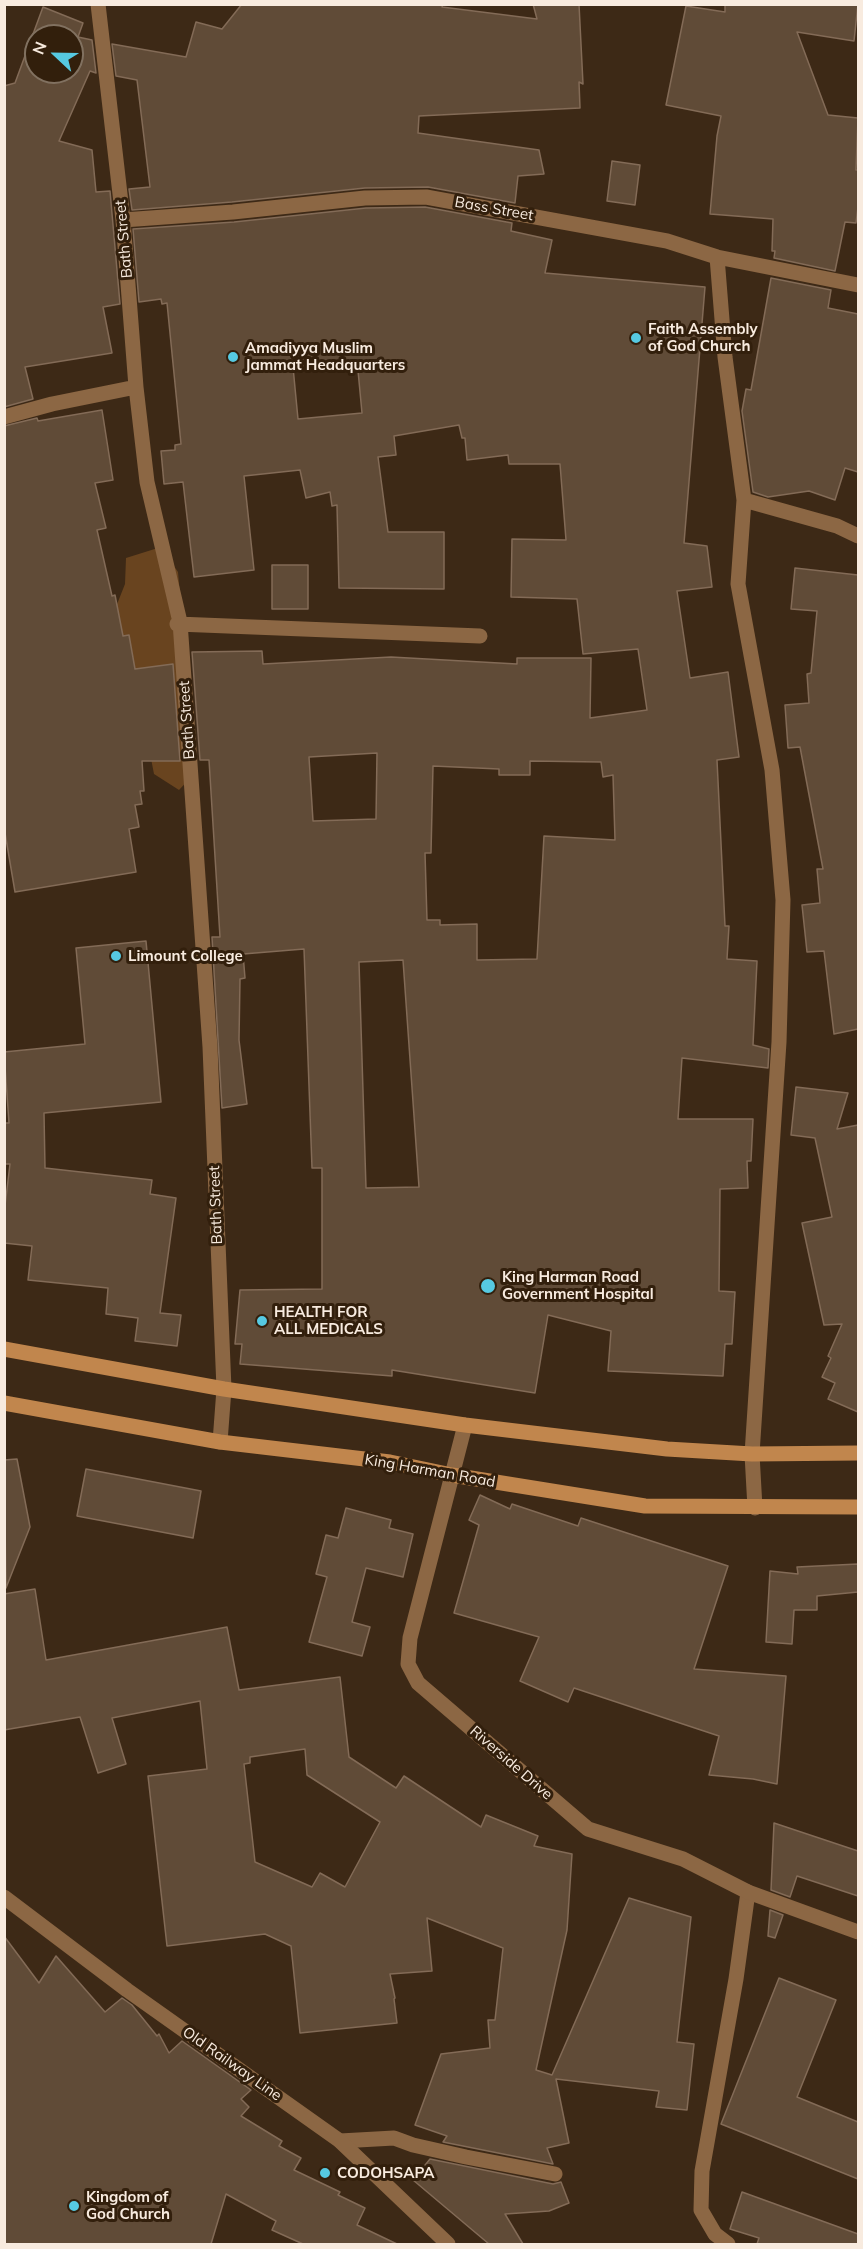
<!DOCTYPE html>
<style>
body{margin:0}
#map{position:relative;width:863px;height:2249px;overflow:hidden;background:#3d2916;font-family:Mulish,sans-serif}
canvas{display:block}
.frame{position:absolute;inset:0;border:6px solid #f8ebdf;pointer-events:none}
.north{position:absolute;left:24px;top:24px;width:60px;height:60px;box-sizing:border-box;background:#321f0c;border:2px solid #817160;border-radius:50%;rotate:292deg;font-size:16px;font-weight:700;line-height:24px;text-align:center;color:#f8ebdf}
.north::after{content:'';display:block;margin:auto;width:21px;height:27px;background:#56c9e1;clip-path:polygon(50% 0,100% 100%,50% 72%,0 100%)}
</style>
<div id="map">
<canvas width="863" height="2249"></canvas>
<div class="frame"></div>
<div class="north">N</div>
</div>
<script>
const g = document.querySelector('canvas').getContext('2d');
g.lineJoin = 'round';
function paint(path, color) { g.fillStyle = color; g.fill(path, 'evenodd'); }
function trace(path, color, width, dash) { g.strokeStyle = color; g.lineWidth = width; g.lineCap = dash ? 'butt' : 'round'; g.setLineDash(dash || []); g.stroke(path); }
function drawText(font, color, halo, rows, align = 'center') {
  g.font = font + ' Mulish,sans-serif'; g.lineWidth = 6; g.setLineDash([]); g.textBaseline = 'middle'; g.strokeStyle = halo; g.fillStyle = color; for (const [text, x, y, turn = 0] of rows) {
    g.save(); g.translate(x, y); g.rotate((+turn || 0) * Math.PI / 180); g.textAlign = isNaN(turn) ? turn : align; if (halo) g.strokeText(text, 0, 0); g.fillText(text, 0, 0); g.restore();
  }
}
paint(new Path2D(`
 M161 547 178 572 196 772 179 790 154 774 147 738 110 622 125 584 126 558Z`), '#69441f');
const building = new Path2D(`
 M242 4H443L442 7 537 19 533 4H579L583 84 579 82 580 108 419 116 418 133 539 150 544 174 518 176 515 203 428 187 365 188 232 202 132 210 129 189 150 187 137 80 116 76 112 44 186 57 196 22 222 29Z
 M725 4H858L854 41 797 32 828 115 858 118 856 170H858V207L856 223 845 222 835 271 774 258 775 251H772L773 219 710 214 717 136 721 116 666 105 686 6 725 12Z
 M43 7 83 23 78 37 92 40 96 73 90 71 59 141 92 150 96 192 110 191 120 304 103 307 112 353 25 367 33 399 4 407V86L15 83ZM36 36H72V72H36Z
 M612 161 640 165 635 205 607 201Z
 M425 207 512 223 511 231 552 240 545 273 705 287 684 543 707 546 712 587 677 591 690 678 728 672 739 757 717 760 725 926H729L727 959 757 961 753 1045 769 1049 768 1068 682 1058 678 1119H753L751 1161H747L748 1188 720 1189 719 1291 735 1292 732 1344H725L723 1376 608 1371 611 1331 548 1315 535 1393 392 1370V1376L240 1364 242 1344H235L240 1290 322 1289V1168H312L304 949 243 954 245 978 240 979 239 1040 247 1104 222 1108 212 937H220L209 760H200L192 652 262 651 263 664 391 657 517 664V658H591L590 718 647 710 638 649 583 654 577 599 511 597 512 539 566 540 560 464H509L508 455 467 460 465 438H462L459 425 394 436 396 455 378 457 388 532H444V589L339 588 337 505 332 506 330 492 306 498 300 470 244 476 254 570 194 577 183 482 164 484 161 451 175 450V445L181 444 167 303 162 304 161 299 139 302 133 229 234 222 366 208ZM357 360 362 413 298 419 293 367ZM377 753 376 819 313 821 309 757ZM530 761 601 762 603 777 613 775 615 840 544 836 537 959 477 960V924L440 925V920H427L425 853H431L433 766 499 769V775H530ZM403 960 419 1187 366 1188 359 962Z
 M771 278 831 290 828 308 858 314V472L845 468 835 500 809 491 768 497 753 492 742 411 746 389 751 390Z
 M102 410 113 480 95 483 106 528 97 530 112 596 115 595 123 636 129 635 135 669 173 664 180 761H142L144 791H140L142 804 135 805 139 827 129 829 136 872 15 892 4 827V426L37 418 38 421Z
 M272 565H308V609H272Z
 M795 568 858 575V1029L834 1034 824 951 807 952 802 905 820 903 817 869H823L800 747 788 748 785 705 809 703 807 674 811 673 817 611 791 609Z
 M146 941 161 1102 44 1113 45 1168 152 1180 150 1194 176 1198 160 1313 181 1315 177 1346 135 1341 138 1318 106 1314 108 1288 28 1280 32 1246 4 1243V1214L10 1164H4V1123H9L4 1052 85 1044 76 948Z
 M796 1087 848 1093 837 1129 858 1125V1412L828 1399 835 1383 822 1377 831 1358 828 1356 842 1324 824 1325 802 1223 832 1217 815 1138 791 1135Z
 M17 1459 30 1527 6 1588 4 1460Z
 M86 1469 201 1491 193 1538 77 1516Z
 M480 1495 510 1509 512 1504 578 1526 581 1518 728 1566 694 1669 786 1676 777 1784 753 1779 709 1775 719 1736 574 1688 568 1702 520 1681 539 1637 454 1613 479 1525 469 1520Z
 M346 1508 391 1520 389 1528 413 1534 403 1577 366 1568 352 1622 370 1627 362 1656 309 1642 327 1577 316 1574 326 1535 338 1538Z
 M858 1564V1592L817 1596V1610H794L792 1644 766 1642 770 1571 798 1574 797 1567Z
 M35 1589 46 1660 227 1627 239 1690 340 1677 349 1757 396 1788 404 1776 481 1827 486 1815 538 1836 534 1846 572 1854 567 1930 536 2070 552 2075 629 1898 691 1917 677 2042 694 2044 687 2110 656 2107 659 2091 556 2079 569 2143 547 2148 553 2164 443 2142 447 2136 415 2125 441 2054 490 2048 488 2020H495L503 1948 427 1918 432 1971 390 1974 395 1998 394 1999 397 2023 300 2033 291 1946 265 1934 167 1946 148 1776 207 1769 200 1701 112 1718 126 1764 98 1773 80 1717 4 1730V1594ZM305 1749 307 1775 380 1822 345 1887 320 1873 312 1887 255 1862 244 1764 250 1763V1757Z
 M774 1823 858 1851V1896L797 1876 790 1897 771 1890Z
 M770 1910 783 1915 775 1938 768 1936Z
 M4 1936 39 1983 56 1956 105 2012 122 1998 132 2005 157 2036 159 2034 169 2053 182 2041 251 2090 241 2099 249 2107 241 2116 282 2141 279 2146 301 2158 294 2170 340 2192 338 2195 365 2208 357 2225 397 2244H303L272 2230 276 2221 226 2194 211 2244H4Z
 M779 1978 836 2000 797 2097 858 2122V2179L721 2124Z
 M430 2159 553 2184 561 2182 569 2203 549 2211 505 2214 523 2244H489L413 2180Z
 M742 2192 858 2234V2244H757L759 2238 730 2229Z`);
paint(building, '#604b37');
trace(building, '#836b57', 1.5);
trace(new Path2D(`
 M728 2244 715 2234 701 2210 702 2171 736 1979 748 1892`), '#8c6744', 15);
trace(new Path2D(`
 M98 4 123 220 136 387 147 482 180 622 210 1047 224 1389 220 1442
 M123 220 233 212 365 198 426 197 667 241 717 257 858 285
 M717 257 725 357 744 500 738 584 772 770 783 900 779 1042 752 1454 755 1508
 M4 417 52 404 136 387
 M744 500 837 526 858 536
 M180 622 177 624 480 636
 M465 1425 410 1638 408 1664 418 1683 588 1829 683 1859 748 1892 858 1932
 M340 2141 394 2138 413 2145 466 2157 555 2174`), '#8c6744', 15);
trace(new Path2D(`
 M4 1897 127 1990 340 2141 448 2244`), '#8c6744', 15);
trace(new Path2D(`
 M4 1349 224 1389 465 1425 667 1449 752 1454 858 1453
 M4 1403 220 1442 390 1462 452 1475 645 1506 858 1507`), '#c1864d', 15);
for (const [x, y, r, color] of [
 [636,338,6,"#56c9e1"],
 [233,357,6,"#56c9e1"],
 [116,956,6,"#56c9e1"],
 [488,1286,8,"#56c9e1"],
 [262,1321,6,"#56c9e1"],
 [325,2173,6,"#56c9e1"],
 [74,2206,6,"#56c9e1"]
]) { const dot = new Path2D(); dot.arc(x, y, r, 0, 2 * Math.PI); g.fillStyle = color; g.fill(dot); trace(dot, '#321f0c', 2); }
drawText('15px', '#f8ebdf', '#321f0c', [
 ["Bass Street",494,209,10],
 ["Bath Street",124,239,-95],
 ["Bath Street",187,720,-94],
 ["Bath Street",216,1205,-92],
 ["King Harman Road",430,1471,10],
 ["Riverside Drive",511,1763,41],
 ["Old Railway Line",232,2064,35]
]);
drawText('bold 15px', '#f8ebdf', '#321f0c', [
 ["Faith Assembly",648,329],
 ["of God Church",648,346],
 ["Amadiyya Muslim",245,348],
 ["Jammat Headquarters",245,365],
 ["Limount College",128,956],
 ["King Harman Road",502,1277],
 ["Government Hospital",502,1294],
 ["HEALTH FOR",274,1312],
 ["ALL MEDICALS",274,1329],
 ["CODOHSAPA",337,2173],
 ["Kingdom of",86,2197],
 ["God Church",86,2214]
], 'left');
</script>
